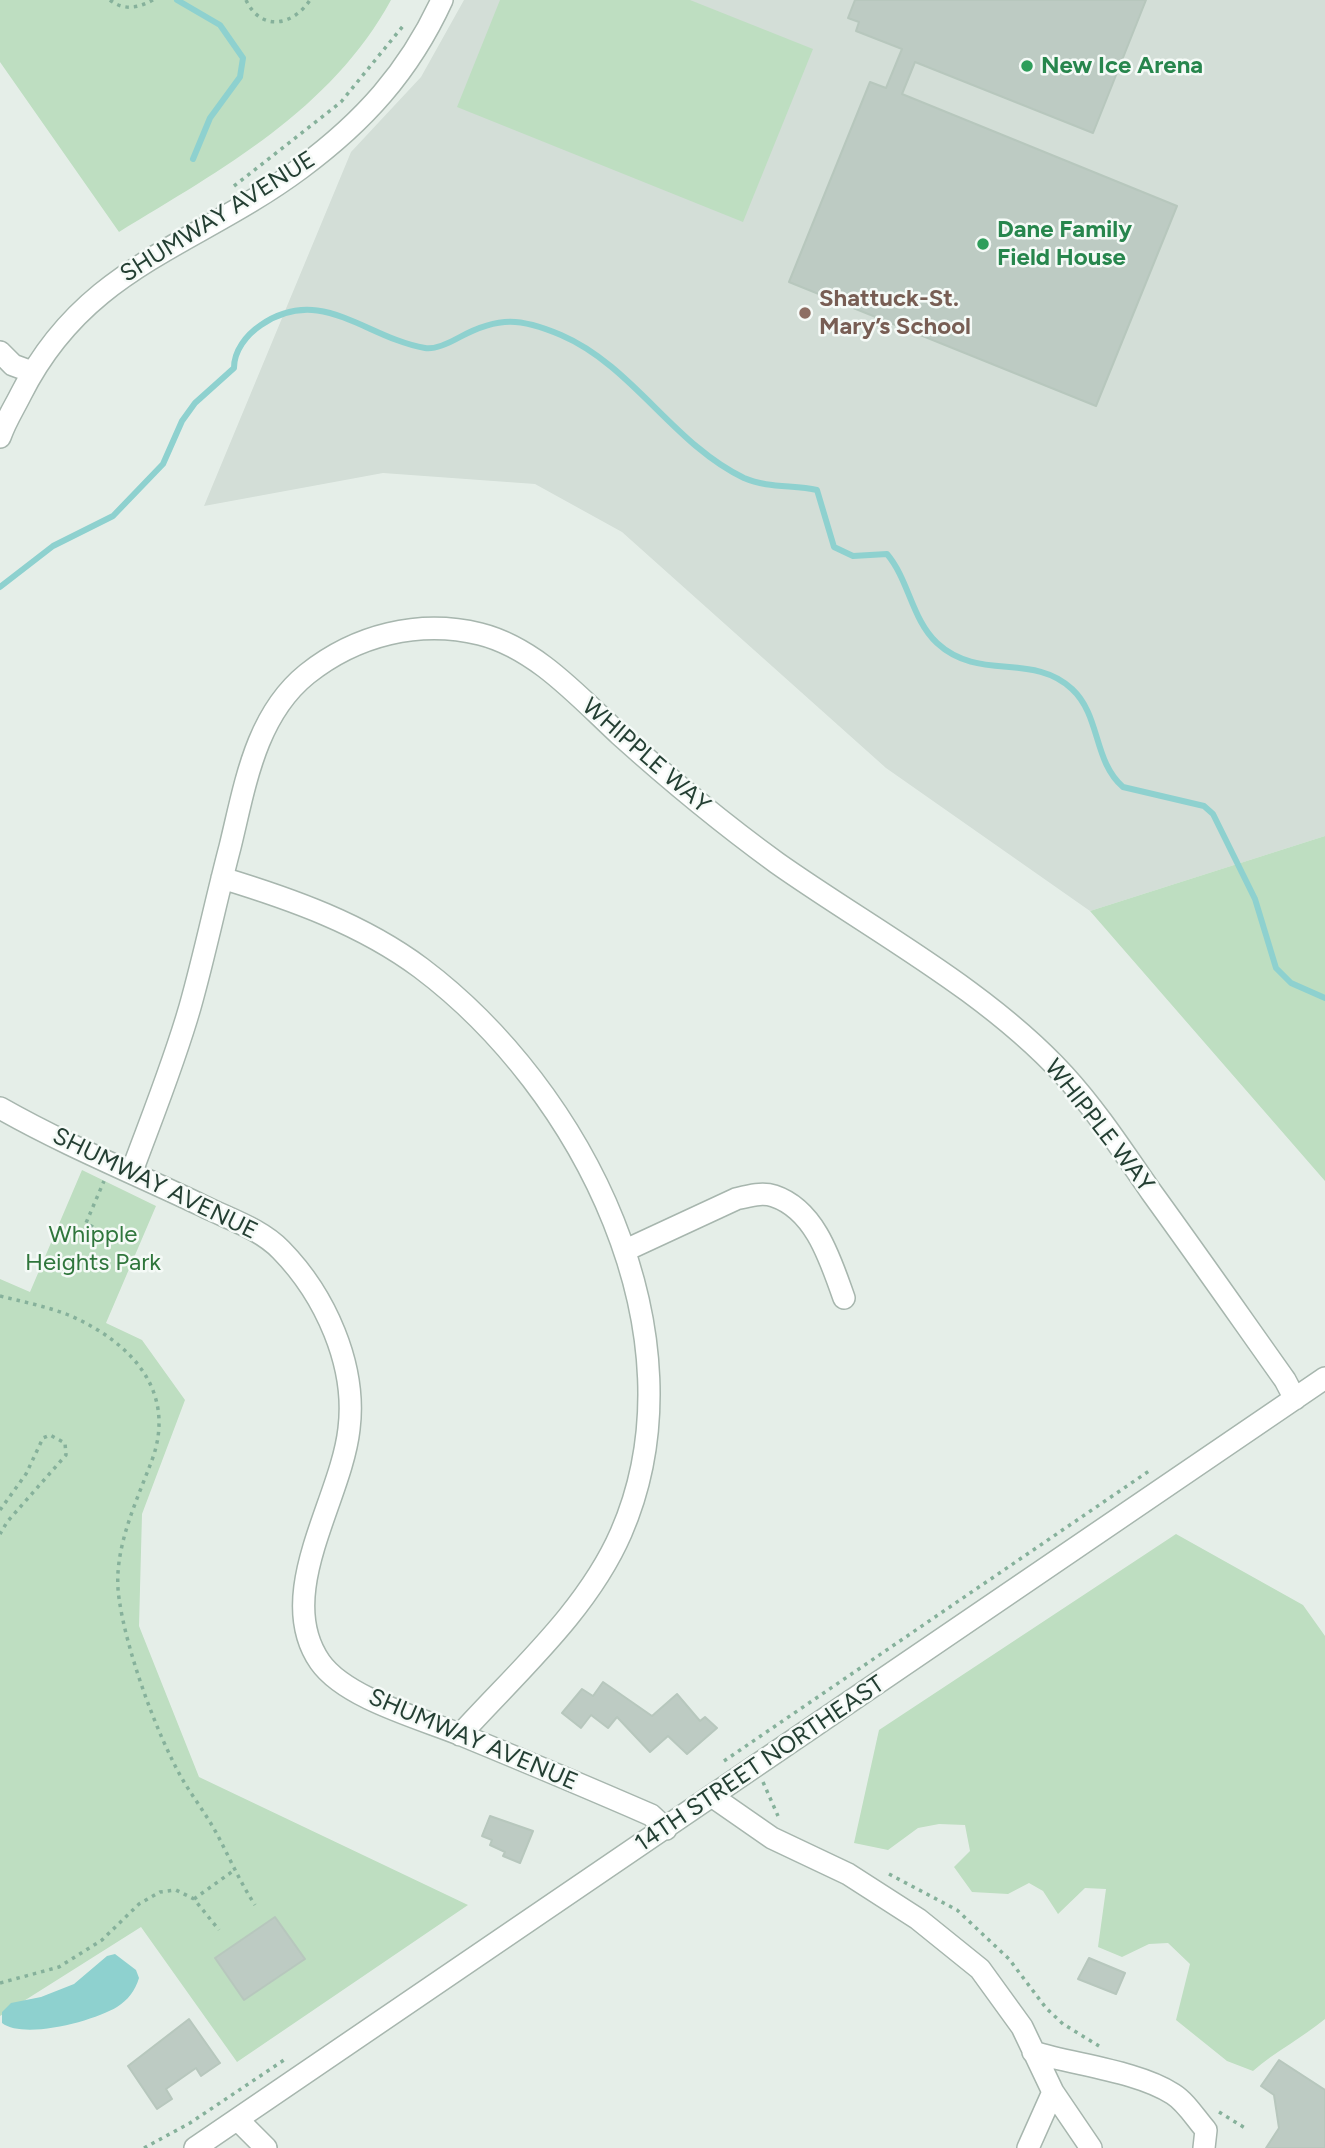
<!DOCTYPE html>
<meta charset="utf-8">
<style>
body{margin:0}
canvas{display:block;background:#e5eee8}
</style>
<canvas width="1325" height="2148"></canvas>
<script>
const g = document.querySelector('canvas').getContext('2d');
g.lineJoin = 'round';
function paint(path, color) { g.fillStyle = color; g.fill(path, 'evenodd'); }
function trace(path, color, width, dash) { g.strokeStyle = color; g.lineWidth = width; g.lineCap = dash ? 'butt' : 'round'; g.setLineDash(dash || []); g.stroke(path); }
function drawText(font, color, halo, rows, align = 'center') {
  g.font = font + ' Figtree,sans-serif'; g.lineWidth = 5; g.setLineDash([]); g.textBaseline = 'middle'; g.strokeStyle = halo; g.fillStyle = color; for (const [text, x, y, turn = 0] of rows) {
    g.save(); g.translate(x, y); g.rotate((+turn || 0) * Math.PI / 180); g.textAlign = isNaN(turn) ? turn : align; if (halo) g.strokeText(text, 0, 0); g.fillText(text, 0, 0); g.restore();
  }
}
paint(new Path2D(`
 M464 0H1325V836L1090 911 886 768 622 532 535 484 383 473 204 506 351 152 421 77Z`), '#d3ded7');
paint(new Path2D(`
 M0 0H391C331 110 222 169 119 232L0 62Z
 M500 0H690L813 49 743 222 457 107Z
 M1325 836V1181L1090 911Z
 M82 1170 156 1206 106 1323 142 1340 185 1400 142 1514 139 1626 199 1777 468 1905 237 2062 141 1927 0 2016V1279L30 1292Z
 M1176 1534 1303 1605 1325 1636V2019C1302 2038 1276 2051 1253 2071L1227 2061 1176 2020 1190 1964 1168 1943 1149 1944 1122 1957 1098 1947 1106 1889 1085 1888 1058 1914 1043 1891 1029 1883 1008 1894 972 1892 954 1867 970 1851 965 1825 939 1824 918 1828 888 1850 854 1843 879 1730Z`), '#bedec1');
paint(new Path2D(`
 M115 1954 136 1970 139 1978C135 1991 128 2000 117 2007 94 2021 24 2040 2 2023V2012L11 2003 41 1997 74 1984 107 1956Z`), '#8ed1cf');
trace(new Path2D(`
 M177 0 220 25 243 58 240 77 210 118 193 159
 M0 587 53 546 113 516 163 464 182 421 195 403 234 368C234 351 246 335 261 325 321 284 366 338 425 348 436 350 451 342 460 337 499 316 521 318 561 335 633 366 673 444 744 478 767 488 793 485 817 490L834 547 853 556 887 554C909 580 912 620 937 643 979 682 1033 652 1072 689 1101 716 1093 761 1123 787L1204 806 1213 814 1255 899 1276 968 1291 983 1325 998`), '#8ed1cf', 6);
const building = new Path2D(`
 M855 0H1146L1093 133 915 62 902 94 1177 206 1096 406 789 282 870 82 886 88 902 49 856 31 859 22 848 18Z
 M603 1682 652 1716 677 1694 700 1721 705 1717 717 1728 687 1754 668 1736 650 1752 617 1717 608 1728 591 1715 581 1728 562 1713 582 1689 593 1696Z
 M490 1816 533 1831 520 1863 503 1856 505 1852 490 1845 492 1840 482 1836Z
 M275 1917 305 1959 244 2000 215 1958Z
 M1089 1958 1125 1973 1116 1994 1078 1979Z
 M189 2019 220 2063 201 2076 196 2068 166 2089 172 2099 157 2109 128 2066Z
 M1279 2060 1325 2090V2148H1266L1279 2128 1274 2095 1261 2086Z`);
paint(building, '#bdcbc3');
trace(building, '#b7c7bd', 2);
const minor = new Path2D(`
 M0 352 13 365 32 372
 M0 437C5 422 14 408 21 394 86 265 195 247 301 168 363 122 409 72 442 0
 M222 878C291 899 362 924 421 968 582 1089 707 1335 621 1533 587 1611 517 1672 460 1735
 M0 1108C65 1145 136 1174 203 1206 229 1219 261 1229 281 1250 325 1295 357 1365 349 1429 341 1501 273 1594 320 1662 346 1699 423 1719 464 1736 527 1762 589 1788 651 1815L666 1829
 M132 1171C152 1117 174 1063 190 1007 205 954 216 900 230 847 245 786 255 716 307 674 356 635 419 619 480 634 536 648 579 697 620 735 670 780 722 823 777 863 872 930 985 989 1064 1075 1097 1111 1124 1153 1152 1193 1197 1255 1241 1318 1285 1380L1295 1399
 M626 1250 736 1199C748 1196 762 1192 774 1196 816 1210 831 1262 844 1298
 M713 1797 772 1838 848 1874 918 1919 980 1969 1022 2027 1053 2092 1028 2148
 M1033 2052C1075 2065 1137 2071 1173 2094 1186 2102 1196 2119 1206 2130L1204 2148
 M1053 2092 1091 2148
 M238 2120 266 2148
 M195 2148 1325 1378`);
trace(minor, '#a7b6ae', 24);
trace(new Path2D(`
 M110 0C124 11 138 8 153 0
 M246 0C261 32 293 26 310 0
 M234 186 341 102 403 26
 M93 1227 86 1223 104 1181
 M0 1296C24 1302 49 1307 71 1316 132 1343 177 1392 152 1460 136 1503 112 1551 119 1598 126 1650 157 1736 184 1782 195 1800 208 1817 218 1836 230 1859 240 1882 255 1905
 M0 1510 26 1474 43 1438 50 1435 65 1443 66 1455 7 1522 0 1534
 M724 1761 1149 1471
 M763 1782 778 1816
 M889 1874 957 1910 1009 1959 1046 2008 1063 2024 1099 2046
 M194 1899 233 1871
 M0 1983 59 1967 102 1940 139 1904 160 1892 176 1890 194 1899 219 1930
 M1219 2112 1245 2128
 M144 2148 190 2123 287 2058`), '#86b19b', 3.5, [3.5, 5]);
trace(minor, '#fff', 21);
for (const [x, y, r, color] of [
 [1027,66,7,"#2e9e5b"],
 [983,244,7,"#2e9e5b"],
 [805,313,7,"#8d6e63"]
]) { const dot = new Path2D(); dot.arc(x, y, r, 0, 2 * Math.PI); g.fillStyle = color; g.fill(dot); trace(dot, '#f5faf7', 2.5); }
drawText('bold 24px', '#27864d', '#f5faf7', [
 ["New Ice Arena",1041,66],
 ["Dane Family",997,230],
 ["Field House",997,258]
], 'left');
drawText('24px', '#243f33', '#f5faf7', [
 ["SHUMWAY AVENUE",218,217,-32],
 ["WHIPPLE WAY",646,756,41],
 ["WHIPPLE WAY",1099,1126,52],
 ["SHUMWAY AVENUE",155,1184,26],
 ["SHUMWAY AVENUE",473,1740,23],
 ["14TH STREET NORTHEAST",760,1764,-34]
]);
drawText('bold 24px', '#785e54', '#f5faf7', [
 ["Shattuck-St.",819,299],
 ["Mary’s School",819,327]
], 'left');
drawText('24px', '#2f763c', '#f5faf7', [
 ["Whipple",93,1235],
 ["Heights Park",93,1263]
]);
</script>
